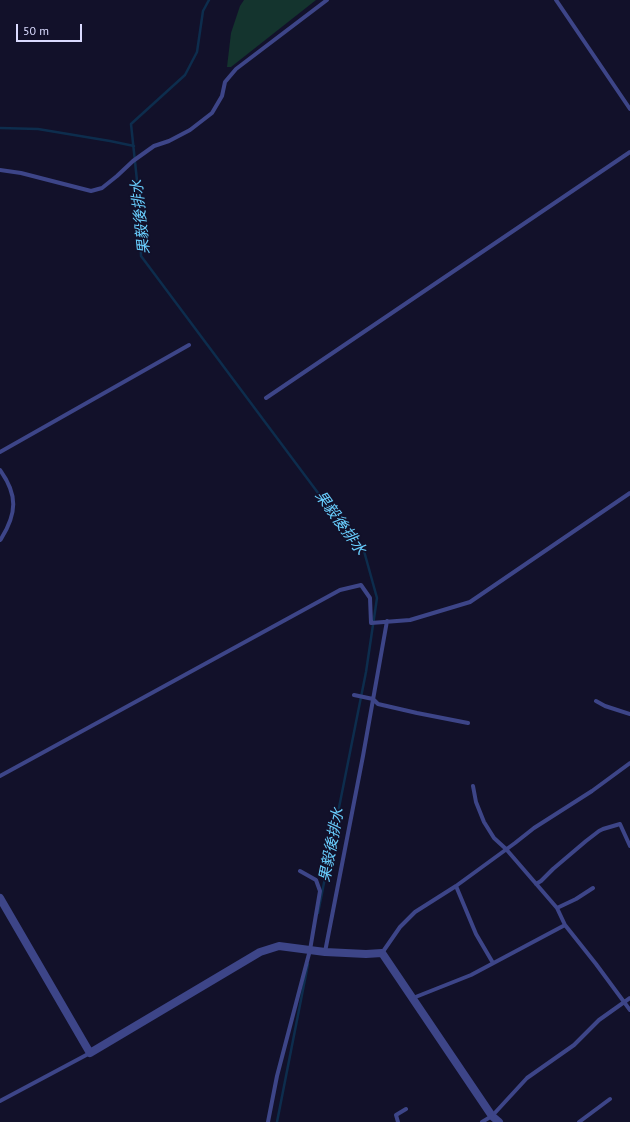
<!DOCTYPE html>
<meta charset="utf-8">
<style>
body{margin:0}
#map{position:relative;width:630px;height:1122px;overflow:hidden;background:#12112a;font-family:"PT Sans",sans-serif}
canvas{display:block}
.scale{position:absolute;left:16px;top:24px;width:66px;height:18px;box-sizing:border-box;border:2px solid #dadbff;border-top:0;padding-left:5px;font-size:12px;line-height:14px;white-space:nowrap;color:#dadbff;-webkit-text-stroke:3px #12112a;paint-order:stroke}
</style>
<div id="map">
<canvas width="630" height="1122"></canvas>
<div class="scale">50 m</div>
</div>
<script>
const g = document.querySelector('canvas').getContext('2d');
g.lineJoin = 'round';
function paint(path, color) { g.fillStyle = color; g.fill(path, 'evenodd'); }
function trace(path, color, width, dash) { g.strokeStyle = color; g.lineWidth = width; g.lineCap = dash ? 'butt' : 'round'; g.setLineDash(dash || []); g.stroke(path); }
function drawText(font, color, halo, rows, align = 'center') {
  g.font = font + ' "PT Sans","Noto Sans TC",sans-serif'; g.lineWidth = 3.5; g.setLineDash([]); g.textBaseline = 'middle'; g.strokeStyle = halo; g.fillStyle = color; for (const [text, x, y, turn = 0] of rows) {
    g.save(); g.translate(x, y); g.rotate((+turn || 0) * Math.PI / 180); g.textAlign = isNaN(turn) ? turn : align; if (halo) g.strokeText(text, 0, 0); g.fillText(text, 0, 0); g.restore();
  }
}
paint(new Path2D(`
 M244 0H316L231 67H227L231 33 240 6Z`), '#14342e');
trace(new Path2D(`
 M209 0 203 11 197 52 185 75 131 124 140 209 141 256 336 517 364 551 377 598 366 672 318 913
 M0 128 38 129 110 141 134 146
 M277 1122 308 964`), '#0d2d4d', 2.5);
trace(new Path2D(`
 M556 0 630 109
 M0 170 21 173 91 191 102 188 117 176 133 161 154 146 169 141 190 130 212 113 222 96 225 82 236 69 327 0
 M266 398 630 152
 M0 452 189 345
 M0 470C18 495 17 513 1 539L0 540
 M354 695 373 699 378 704 417 713 468 723
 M596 701 605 706 630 714
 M0 776 340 590 361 585 370 598 371 623 410 620 470 602 630 493
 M473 786 476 802 484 822 494 838 506 849 557 908 565 925 596 964 630 1010
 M536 884 541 881 553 869 586 841 599 831 603 829 620 824 630 846
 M456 886 476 934 493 963
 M557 908 576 899 593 888
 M325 952 363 756 387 621
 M382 953 400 927 415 912 456 886 515 843 534 828 592 791 630 763
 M413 998 471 975 565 925
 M0 1101 90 1053
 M268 1122 277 1076 310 950 320 891 316 880 300 871
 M398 1122 396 1115 406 1109
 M482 1122 492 1116 527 1078 574 1045 599 1020 630 998
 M579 1122 610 1099`), '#3d4588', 4);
trace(new Path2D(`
 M0 898 90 1053 260 952 279 946 325 952 366 954 382 953 492 1116 499 1122`), '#3d4588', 8);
drawText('italic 15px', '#69cefe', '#12112a', [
 ["果毅後排水",141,217,-96],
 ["果毅後排水",340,523,54],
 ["果毅後排水",332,845,-79]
]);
</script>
